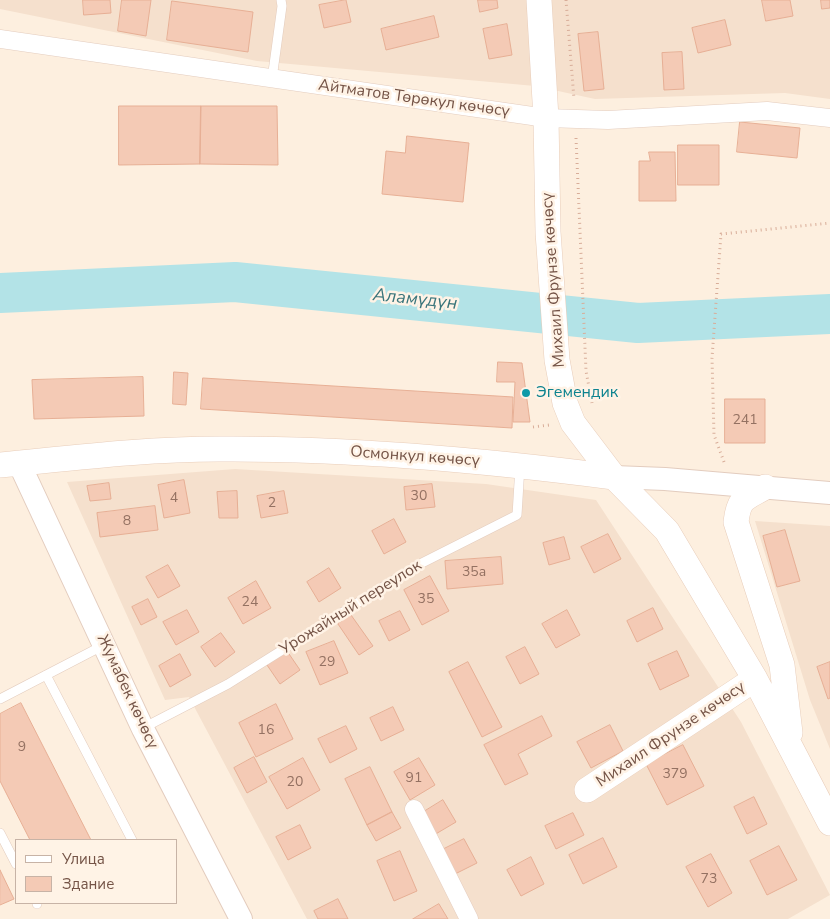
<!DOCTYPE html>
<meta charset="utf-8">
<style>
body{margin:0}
#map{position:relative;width:830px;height:919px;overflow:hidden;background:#fdefdf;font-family:"Nunito Sans",sans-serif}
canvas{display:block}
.legend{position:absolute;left:15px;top:839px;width:162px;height:65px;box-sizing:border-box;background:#fff3e6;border:1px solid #c7b3a6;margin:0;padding:6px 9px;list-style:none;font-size:15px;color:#745346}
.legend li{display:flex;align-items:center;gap:10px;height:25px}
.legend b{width:25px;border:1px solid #c7b3a6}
</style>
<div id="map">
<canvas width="830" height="919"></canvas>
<ul class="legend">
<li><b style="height:6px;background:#fff"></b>Улица</li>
<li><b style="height:14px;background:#f4cab5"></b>Здание</li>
</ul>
</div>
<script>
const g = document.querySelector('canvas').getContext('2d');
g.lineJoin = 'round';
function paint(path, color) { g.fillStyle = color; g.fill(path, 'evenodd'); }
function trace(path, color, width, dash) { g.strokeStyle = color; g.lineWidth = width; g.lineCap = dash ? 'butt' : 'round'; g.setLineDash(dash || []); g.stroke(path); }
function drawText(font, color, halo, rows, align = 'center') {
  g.font = font + ' "Nunito Sans",sans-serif'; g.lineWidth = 5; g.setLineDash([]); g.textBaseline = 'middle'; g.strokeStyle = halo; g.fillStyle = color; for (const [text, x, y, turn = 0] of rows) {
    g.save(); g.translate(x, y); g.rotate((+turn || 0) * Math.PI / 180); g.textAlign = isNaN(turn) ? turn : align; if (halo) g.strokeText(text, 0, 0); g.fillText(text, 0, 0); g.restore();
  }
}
paint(new Path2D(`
 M0 0H830V99L785 93 595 99 535 86 257 61 0 9Z
 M235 469 486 484 596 500 741 722 830 895 788 919H307L189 697 165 700 67 482Z
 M755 521 830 526V749L810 700Z`), '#f5e0cd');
trace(new Path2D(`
 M0 293 235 282 638 323 830 314`), '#b3e3e7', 40);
const building = new Path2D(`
 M83 0H110L111 13 84 15Z
 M122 0H151L146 36 118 31Z
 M346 0 351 22 324 28 319 5Z
 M478 0H497L498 8 480 12Z
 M762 0H790L793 16 766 21Z
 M821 0H830V8L822 9Z
 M172 1 253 12 248 52 167 40Z
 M434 16 439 37 386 50 381 29Z
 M725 20 731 45 698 53 692 28Z
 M507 24 512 55 489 59 483 29Z
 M598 32 604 89 584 91 578 34Z
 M682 52 684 89 664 90 662 53Z
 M119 106H201L200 164 119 165Z
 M201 106H277L278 165 200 164Z
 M740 122 800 128 797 158 737 152Z
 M407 136 469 143 463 202 382 194 386 151 405 153Z
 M678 145H719V185H678Z
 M649 152H675L676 201H639V161H650Z
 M498 362 522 363 530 422H513L515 382H497Z
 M174 372 188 373 186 405 173 404Z
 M143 377 144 416 34 419 32 380Z
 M203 378 513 397 512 428 201 409Z
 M725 399H765V443H725Z
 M184 480 190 513 164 518 158 485Z
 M109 483 111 499 90 501 87 486Z
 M432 484 435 507 406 510 404 487Z
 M237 491 238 518H219L217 492Z
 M284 491 288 513 261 518 257 496Z
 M155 506 158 530 100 537 97 513Z
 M394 519 406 542 384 554 372 531Z
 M785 530 800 581 777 587 763 536Z
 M608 534 621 559 594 573 581 547Z
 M564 537 570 559 549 565 543 543Z
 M501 557 503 584 447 589 445 561Z
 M168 565 180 586 158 598 146 577Z
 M329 568 341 588 319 602 307 582Z
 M430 576 449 611 422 625 404 590Z
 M256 581 271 608 243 624 228 598Z
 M148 599 157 617 141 625 132 607Z
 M653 608 663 629 637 642 627 621Z
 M187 610 199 632 176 645 163 622Z
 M567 610 580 635 556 648 542 624Z
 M400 611 410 630 389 641 379 621Z
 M351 615 373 646 359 655 338 624Z
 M221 633 235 652 215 667 201 647Z
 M334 641 348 673 320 685 306 652Z
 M525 647 539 674 520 684 506 657Z
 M287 651 300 670 280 684 267 665Z
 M677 651 689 676 660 690 648 664Z
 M180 654 191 675 170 687 159 666Z
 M468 662 502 727 482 737 449 672Z
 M830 662V698L828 699 817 667Z
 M21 703 91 840H30L0 781V714Z
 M276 704 293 739 256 757 239 723Z
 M393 707 404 730 381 741 370 718Z
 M542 716 552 736 518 754 528 774 505 785 484 745Z
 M610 725 623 751 591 768 577 742Z
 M346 726 357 749 330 763 318 739Z
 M683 745 704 786 667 805 646 764Z
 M254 757 267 782 247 793 234 768Z
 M303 758 320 790 287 809 269 777Z
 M419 758 435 785 410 800 394 772Z
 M370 767 392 812 367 825 345 779Z
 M754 797 767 824 747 834 734 807Z
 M443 800 456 822 434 835 422 813Z
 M392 812 401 828 376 841 367 825Z
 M573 813 584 835 556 849 545 826Z
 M300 825 311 848 288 860 276 837Z
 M603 838 617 867 583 884 569 855Z
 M464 839 477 863 453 875 440 851Z
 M779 846 797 880 767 895 750 861Z
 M400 851 417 891 394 901 377 861Z
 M711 854 732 893 708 907 686 867Z
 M531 857 544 884 521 896 507 870Z
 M0 870 14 899 0 905Z
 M338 899 348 919H318L314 911Z
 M439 904 448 919H413Z`);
paint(building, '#f4cab5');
trace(building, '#e7af95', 1);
const service = new Path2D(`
 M272 79 282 6 281 0
 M46 675 132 840
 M0 699 104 645
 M143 728 228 684 418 565 517 515 520 466
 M0 833 16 864
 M37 903V904`);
const minor = new Path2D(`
 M0 39 546 118 608 120 767 111 830 118
 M414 809 469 919`);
const tertiary = new Path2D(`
 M19 463 143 729 241 919
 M614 477 665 479 830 493`);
const secondary = new Path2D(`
 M539 0 546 118 548 232 557 360 565 403 573 423 614 477 667 531 755 679
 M0 465C73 458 145 449 219 449 351 448 483 460 614 477
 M765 487C745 499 739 497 736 522L782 665 790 733
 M587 790 755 679 830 823`);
trace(service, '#e3ccbe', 10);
trace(minor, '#e3ccbe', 19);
trace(tertiary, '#e3ccbe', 24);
trace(secondary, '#e8cdba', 26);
trace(new Path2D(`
 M566 0 574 99
 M576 138 586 371 592 403
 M533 427 549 425
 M724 462 714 435 712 358 721 234 830 223`), '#d8ad99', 3, [1, 4]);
trace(service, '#fff', 9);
trace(minor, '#fff', 18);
trace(tertiary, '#fff', 22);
trace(secondary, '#fff', 25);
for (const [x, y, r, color] of [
 [526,393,5,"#0f9aa8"]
]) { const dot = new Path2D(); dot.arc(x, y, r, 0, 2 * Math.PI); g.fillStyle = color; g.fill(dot); trace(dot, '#fff3e6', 2); }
drawText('14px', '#947162', null, [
 ["241",745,421],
 ["30",419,497],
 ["4",174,499],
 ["2",272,504],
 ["8",127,522],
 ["35a",474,573],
 ["35",426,600],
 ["24",250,603],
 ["29",327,663],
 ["16",266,731],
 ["9",22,748],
 ["379",675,775],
 ["91",414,779],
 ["20",295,783],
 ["73",709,880]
]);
drawText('16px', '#745346', '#fff3e6', [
 ["Айтматов Төрөкул көчөсү",414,99,8],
 ["Михаил Фрунзе көчөсү",554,280,-94],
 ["Осмонкул көчөсү",415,457,4],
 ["Урожайный переулок",351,608,-32],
 ["Жумабек көчөсү",127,692,65],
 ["Михаил Фрунзе көчөсү",671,735,-34]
]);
drawText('16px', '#0d838f', '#fff3e6', [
 ["Эгемендик",536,393]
], 'left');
drawText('italic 18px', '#3a757b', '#fff3e6', [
 ["Аламүдүн",415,300,6]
]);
</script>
